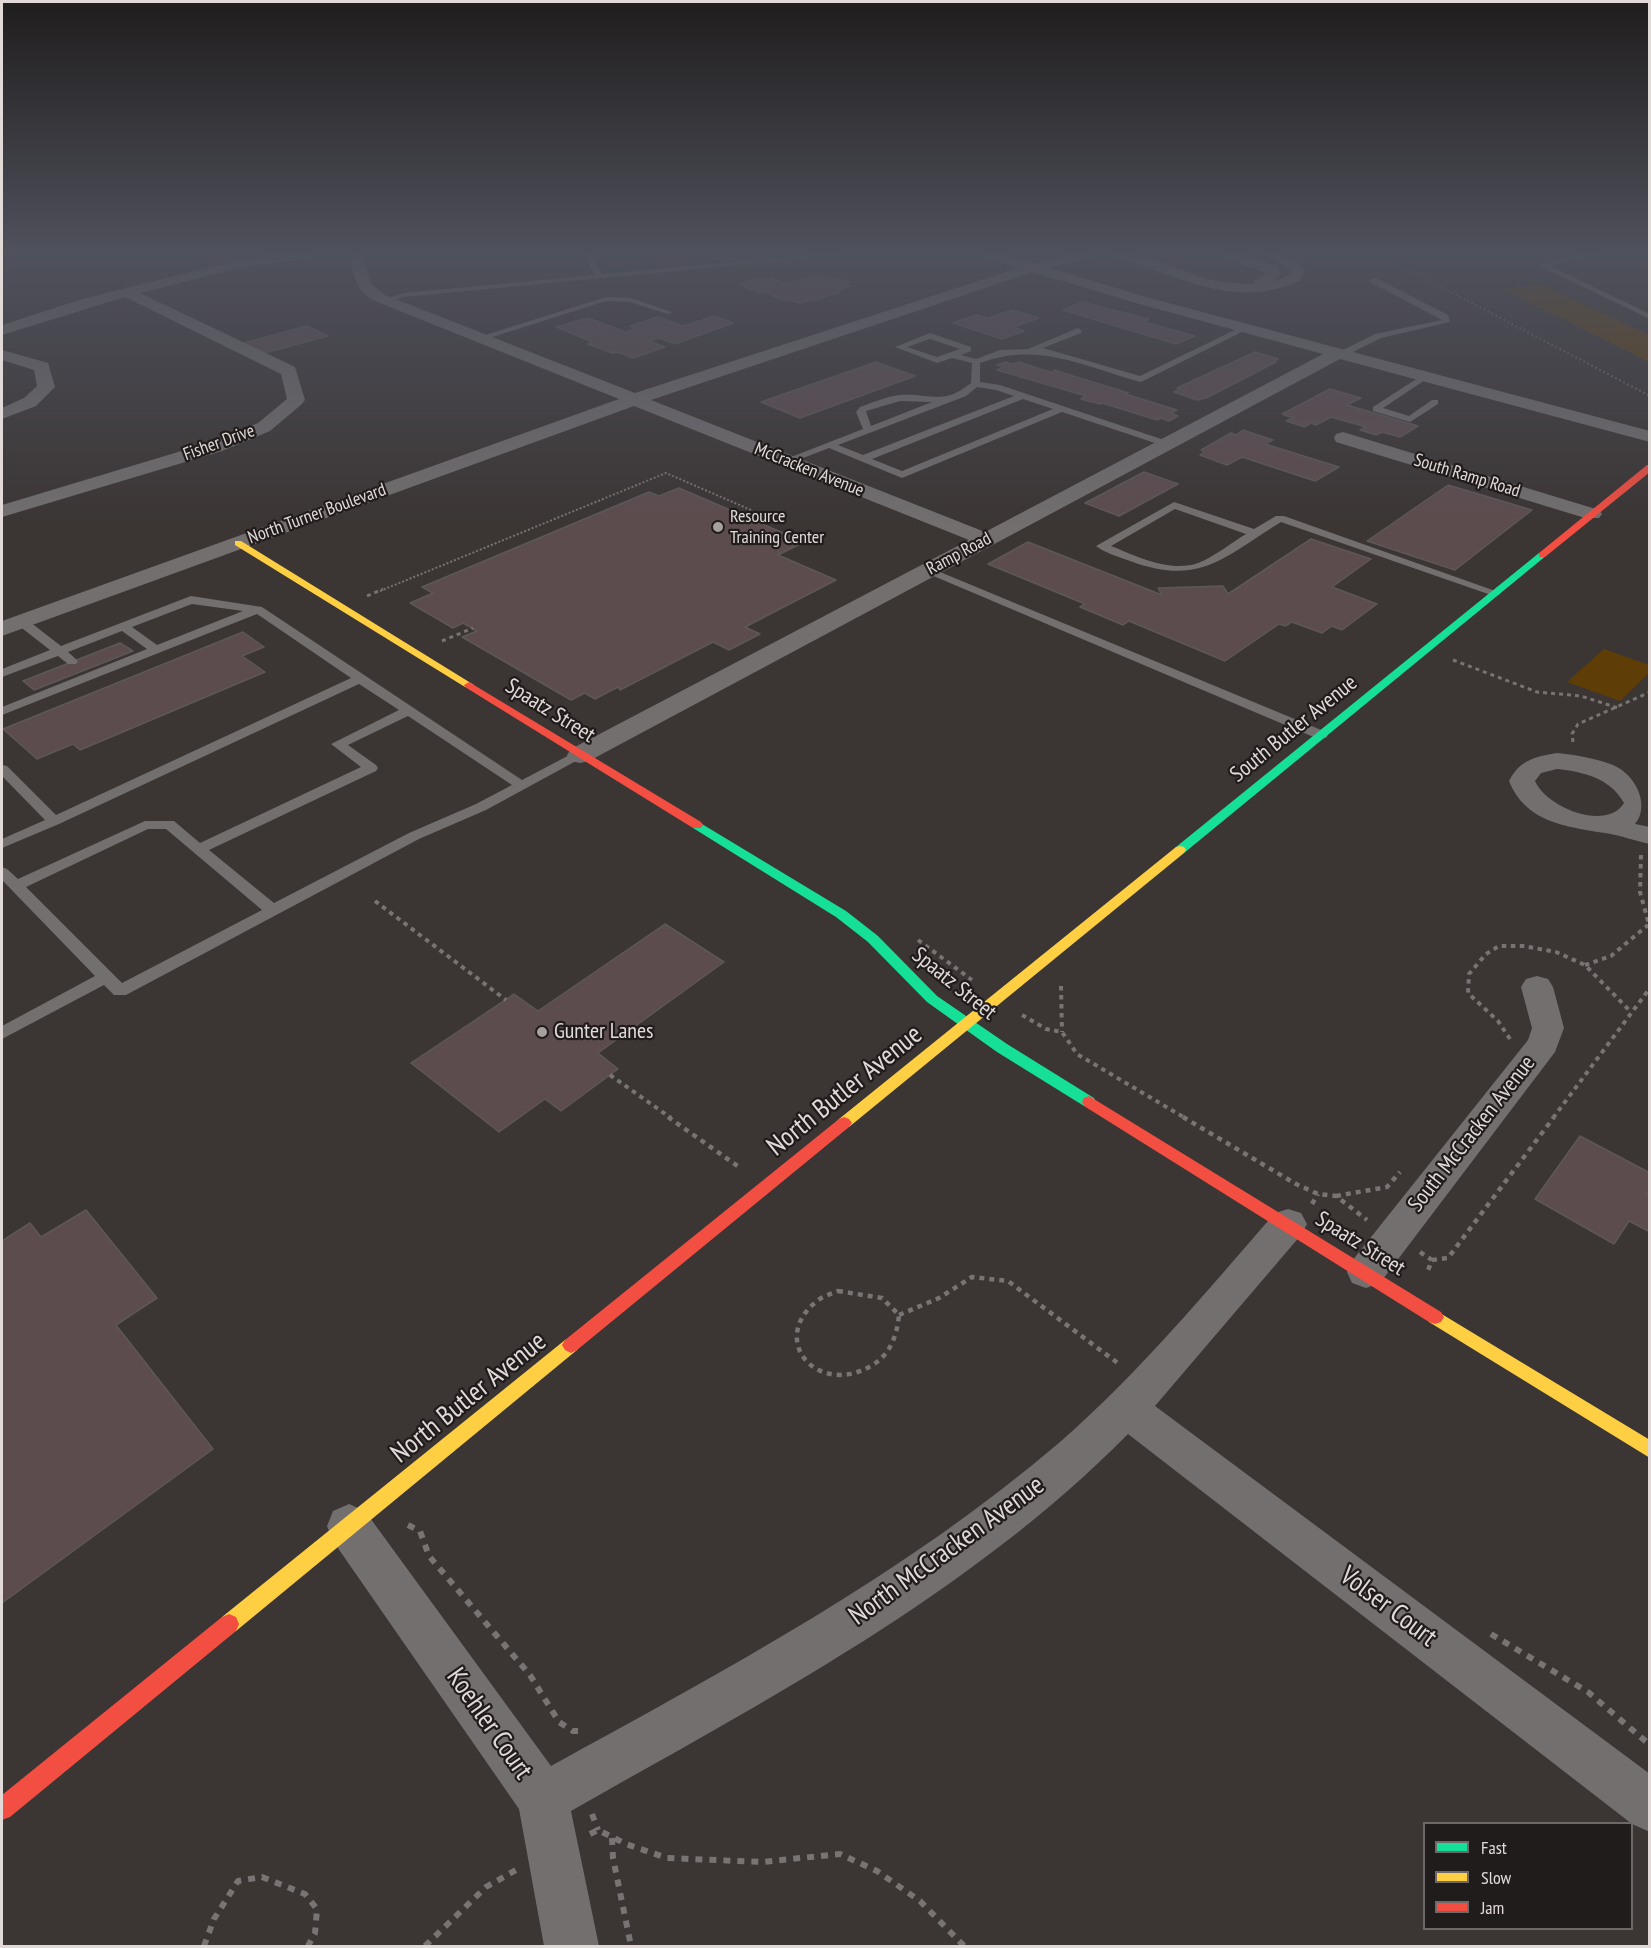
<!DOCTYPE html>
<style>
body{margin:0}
#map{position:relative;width:1651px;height:1948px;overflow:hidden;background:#3b3534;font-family:"PT Sans Narrow",sans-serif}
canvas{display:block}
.frame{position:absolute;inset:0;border:3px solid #e1dad9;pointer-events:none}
.legend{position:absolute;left:1423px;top:1822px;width:210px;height:108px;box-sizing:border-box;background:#211c1c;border:2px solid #6e6868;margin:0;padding:8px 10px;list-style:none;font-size:18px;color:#e1dad9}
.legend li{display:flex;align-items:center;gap:12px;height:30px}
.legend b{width:30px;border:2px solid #6e6868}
</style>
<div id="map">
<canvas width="1651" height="1948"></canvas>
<div class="frame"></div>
<ul class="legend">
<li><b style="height:8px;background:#16e098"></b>Fast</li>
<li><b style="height:8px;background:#ffcf43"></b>Slow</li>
<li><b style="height:8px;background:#f24e42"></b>Jam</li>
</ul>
</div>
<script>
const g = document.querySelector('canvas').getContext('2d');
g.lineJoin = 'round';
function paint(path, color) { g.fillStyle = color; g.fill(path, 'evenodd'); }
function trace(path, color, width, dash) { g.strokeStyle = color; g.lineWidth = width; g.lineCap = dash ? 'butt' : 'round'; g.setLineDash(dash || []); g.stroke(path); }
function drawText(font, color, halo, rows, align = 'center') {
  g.font = font + ' "PT Sans Narrow",sans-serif'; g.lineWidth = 4.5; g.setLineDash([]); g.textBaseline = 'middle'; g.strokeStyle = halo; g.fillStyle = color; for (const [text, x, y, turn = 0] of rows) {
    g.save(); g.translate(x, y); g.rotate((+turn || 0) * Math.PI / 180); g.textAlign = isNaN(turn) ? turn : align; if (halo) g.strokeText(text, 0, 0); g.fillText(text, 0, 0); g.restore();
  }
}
paint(new Path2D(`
 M1543 285 1649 335V362L1503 289Z
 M1604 649 1649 665V673L1620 701 1567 682Z`), '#5e3d07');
const building = new Path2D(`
 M818 276 843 280 850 282 844 284 851 286 835 291 840 293 800 303 771 296 774 295 765 292 761 293 743 287 746 286 740 284 759 278 765 280 772 278 784 284Z
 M1082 302 1149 319 1144 322 1195 336 1176 344 1063 310Z
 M1012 310 1039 318 1014 327 1024 331 1002 339 953 323 976 315 988 318Z
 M715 316 733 323 675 344 659 338 649 341 665 347 633 358 618 352 612 353 588 344 593 342 556 327 588 318 626 332 636 329 630 326 658 317 683 326Z
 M307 326 328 336 264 353 244 343Z
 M1255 352 1278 359 1272 362H1276L1206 398 1197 400 1174 392 1180 389 1177 388Z
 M876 362 915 376 800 418 761 402Z
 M1005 362 1013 364 1019 362 1053 373 1054 370 1128 393 1125 394 1177 410 1171 413 1178 416 1169 421 1161 418 1157 420 1102 403 1100 404 1081 399 1086 396 997 370 1003 367 997 365Z
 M1330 389 1361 398 1347 405 1418 426 1400 437 1382 432 1376 435 1360 430 1366 427 1331 417 1316 425 1311 423 1305 427 1286 421 1293 418 1282 414Z
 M1243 430 1273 440 1265 444 1339 467 1315 481 1242 457 1227 465 1200 455 1204 452 1201 450 1231 433 1236 435Z
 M1144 472 1178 484 1119 516 1085 503Z
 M1448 485 1532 510 1455 570 1367 541Z
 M679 488 804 542 778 555 836 580 745 627 760 634 729 650 713 642 620 690 618 687 595 699 585 693 571 700 462 637 477 631 463 623 453 628 410 603 433 593 422 587 649 492 659 496Z
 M1311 539 1371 559 1332 587 1377 604 1342 630 1332 626 1322 633 1292 622 1286 626 1279 624 1225 661 1129 621 1123 625 1080 607 1085 604 988 564 1028 542 1162 595 1158 588 1223 586 1228 594Z
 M243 632 264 647 242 656 265 672 80 750 73 744 37 759 3 729Z
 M120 643 133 651 34 690 23 681Z
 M665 924 724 962 598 1053 618 1069 561 1111 545 1099 499 1132 411 1063 514 994 538 1011Z
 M1580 1136 1650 1173V1189L1646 1195 1650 1196V1232L1629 1221 1614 1244 1535 1199Z
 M86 1210 157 1298 116 1325 213 1449 2 1603V1241L30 1223 41 1237Z`);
paint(building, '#5d4c4e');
trace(building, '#5d5858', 1.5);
trace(new Path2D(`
 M380 591 666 473 751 510`), '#777473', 2, [2, 2]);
trace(new Path2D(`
 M367 596 383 589
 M442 641 473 628
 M1453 660 1537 692 1581 696 1618 708
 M1573 742 1572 734 1578 724 1650 692`), '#777473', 3, [4, 4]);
trace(new Path2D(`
 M1641 855 1640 892 1650 928
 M375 901 506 1000
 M918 940 972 980
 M1585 965 1611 956 1648 925
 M1061 986 1062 1032
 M1022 1015 1046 1029 1062 1032 1077 1054 1185 1118
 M1510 1039 1498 1021 1468 993 1469 974 1486 954 1499 946H1523L1556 952 1585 965 1631 1012
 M610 1075 671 1118
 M1553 1118 1650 988`), '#777473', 4, [4.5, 4.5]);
trace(new Path2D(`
 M668 1117 739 1167
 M1183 1117 1296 1184 1318 1194 1336 1196 1367 1220
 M1336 1196 1387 1187 1400 1172
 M1312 1204 1318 1194
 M1420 1252 1432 1260 1427 1273
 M1432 1260 1448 1258 1554 1117
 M838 1291 882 1298 899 1315C897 1336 890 1355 871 1366 817 1397 768 1340 817 1301 823 1296 831 1294 838 1291Z
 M899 1315 939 1298 972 1277 1008 1281 1119 1364`), '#777473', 4.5, [5, 5]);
trace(new Path2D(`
 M408 1525 420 1531 429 1556 530 1675 559 1722 573 1731H583
 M1491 1634 1588 1692 1650 1745
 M592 1814 598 1830
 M590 1834 598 1830 626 1844 667 1858 762 1862 840 1854 877 1871 920 1901 964 1946
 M612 1838 613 1858 631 1946
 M204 1946 214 1919 238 1881 262 1877 305 1894 317 1909 315 1933 308 1946
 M425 1946 486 1887 516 1870`), '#777473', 6, [7, 7]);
paint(new Path2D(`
 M584 255H592L602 274 813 255H843L404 297 386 302 382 300 404 293 595 275Z
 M1579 255H1605L1566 261 1550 266 1650 314V319L1539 266 1562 257Z
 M1370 278H1376L1448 315 1450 322 1381 338 1345 356H1339V352L1375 334 1442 320 1370 282Z
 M606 297 631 298 672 312 668 314 630 302 606 301 483 340 476 338Z
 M1243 326 1250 328 1141 382C1084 367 1040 341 980 363V382L1000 385 1170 442V446H1164L1062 412 902 478 829 448 790 463 781 461 863 429 856 412 860 407C872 403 887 396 900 395 931 393 943 406 971 383L972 363 952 358 937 363 895 347 930 333 971 347V351L961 355 976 359 1000 350 1028 349 1078 328 1082 331 1081 333 1043 348 1140 376ZM930 339 960 349 937 357 907 347ZM977 387 996 390 1014 396 863 455 838 445 966 396ZM1023 399 1053 409 902 471 872 459ZM900 401 932 402 871 426 866 411Z
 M1424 374 1431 376 1383 408 1409 416 1432 400H1438V404L1410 422 1373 411V407Z
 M1174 502 1254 529 1276 516H1284L1501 593 1495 597 1491 595 1281 522C1224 557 1200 587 1130 561 1119 557 1105 553 1096 546ZM1175 509 1246 534C1231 543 1214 557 1198 563 1170 573 1136 556 1111 546Z
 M928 567 1326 732 1328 735 1326 738H1316L924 572 922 570Z
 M191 596 262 607 522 780 575 752 580 751 587 755 486 810 419 839 126 995H114L104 985 2 1039V1026L95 976 2 880V867L7 869 18 879 145 821H174L200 843 361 767 331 744 399 710 359 684 59 824 2 848V839L45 820 2 776V765L7 766 56 815 351 678 257 614 2 715V707L147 649 122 631 68 652 78 661 76 664H68L58 656 2 677V669L50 650 18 625V619H26L61 646ZM192 604 243 611 157 645 132 627ZM408 716 512 785 476 804 409 833 274 903 209 850 376 771 378 768 376 765 348 745ZM148 829H166L262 910 122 983 26 887Z`), '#736f6f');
paint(new Path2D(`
 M272 255H314L307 259 244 267 140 293 295 367 305 400 302 404 270 431 222 451 2 517V505L208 443 258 423 287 399 281 374 125 297 2 335V325L82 299 244 259Z
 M350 255H364L371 284 385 295 635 393 1018 268 985 258 983 255H1006L1033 263 1068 255H1094L1092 258 1050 268 1146 297 1650 431V442L1340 359 589 761 580 763 571 761 567 755 571 749 969 540 634 406 2 636V621L619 399 375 301C356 291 353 275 350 255ZM1033 272 1136 303 1323 354 985 532 651 400Z
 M1112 255H1139L1207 279 1230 283 1256 284 1254 281 1266 273 1225 258 1223 255H1245L1277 266 1281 275 1271 282 1289 275 1291 270 1265 255C1282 255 1295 255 1305 270L1301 280C1236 312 1177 274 1114 258Z
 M2 350 48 363 55 387 36 406 2 419V408L24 398 37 386 34 370 2 360Z
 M1343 432 1599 510 1602 514 1599 518H1585L1336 442 1334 438 1336 434Z
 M1557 753C1576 755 1595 758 1613 765 1635 774 1651 805 1635 824L1650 827V844C1635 841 1620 835 1605 833 1566 827 1525 822 1509 781 1520 760 1534 757 1557 753ZM1557 769C1584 772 1610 778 1624 803 1606 832 1546 807 1535 781L1541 773Z
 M1537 976 1548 979 1553 987 1564 1028 1555 1052 1380 1283 1366 1288 1352 1283 1347 1272 1352 1261 1528 1040 1532 1028 1521 987 1526 979Z
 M1288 1209 1301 1213 1307 1224 1301 1235 1155 1406 1650 1774V1832L1632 1824 1128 1434C969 1595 765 1701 571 1811L599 1946H544L519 1809 333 1541 327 1526 333 1511 349 1504 365 1511 551 1766C727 1669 906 1574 1060 1442 1139 1373 1206 1292 1275 1213Z`), '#736f6f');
paint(new Path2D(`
 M1539 553 1547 555 1184 853H1176L1174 850 1176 847Z
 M697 821 846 911 878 936 937 996 1007 1044 1094 1098 1096 1102 1094 1106H1084L997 1052 927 1002 868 942 836 917 693 828 691 825 693 822Z`), '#16e098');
paint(new Path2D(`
 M235 541H241L474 685 473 687H465L235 545Z
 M1180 846 1184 847 1186 850 1184 853 849 1127H839L836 1123 839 1119 1176 847Z
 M1435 1310 1650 1440V1458L1429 1322 1426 1317 1429 1312Z
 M571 1337 577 1340 580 1345 577 1350 236 1631 229 1634 222 1631 219 1624 222 1617 565 1340Z`), '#ffcf43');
paint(new Path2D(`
 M1647 465H1650V472L1545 557H1539V553Z
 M469 682 701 822 703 825 701 828H693L465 687 464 685Z
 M1089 1096 1441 1312 1444 1317 1441 1322 1435 1324 1429 1322 1084 1106 1082 1102 1084 1098Z
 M844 1117 849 1119 852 1123 849 1127 577 1350 571 1353 565 1350 562 1345 565 1340 839 1119Z
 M229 1614 236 1617 239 1624 236 1631 10 1817 2 1820V1795L222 1617Z`), '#f24e42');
trace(new Path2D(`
 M1380 255 1650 396`), '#767271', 2, [1.5, 3]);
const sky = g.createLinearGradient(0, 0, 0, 528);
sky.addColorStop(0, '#201d1d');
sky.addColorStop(0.48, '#4f515c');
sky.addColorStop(1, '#4f515c00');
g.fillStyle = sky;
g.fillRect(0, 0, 1651, 528);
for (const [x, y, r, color] of [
 [718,527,6,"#a7a09f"],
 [542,1032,6,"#a7a09f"]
]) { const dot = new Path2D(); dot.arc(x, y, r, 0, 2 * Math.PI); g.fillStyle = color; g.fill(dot); trace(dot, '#211c1c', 2); }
drawText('18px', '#e1dad9', '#211c1c', [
 ["Fisher Drive",219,443,-20],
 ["McCracken Avenue",809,470,22],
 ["South Ramp Road",1467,476,17],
 ["North Turner Boulevard",317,514,-20],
 ["Ramp Road",959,554,-28]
]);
drawText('18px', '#e1dad9', '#211c1c', [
 ["Resource",730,517],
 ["Training Center",730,538]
], 'left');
drawText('22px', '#e1dad9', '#211c1c', [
 ["Spaatz Street",550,711,32],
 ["South Butler Avenue",1294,729,-39],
 ["Spaatz Street",954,984,39],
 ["South McCracken Avenue",1472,1134,-52],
 ["Spaatz Street",1360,1244,32]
]);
drawText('22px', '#e1dad9', '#211c1c', [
 ["Gunter Lanes",554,1032]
], 'left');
drawText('27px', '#e1dad9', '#211c1c', [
 ["North Butler Avenue",845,1091,-39],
 ["North Butler Avenue",469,1398,-39],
 ["North McCracken Avenue",947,1551,-36],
 ["Volser Court",1388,1607,37],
 ["Koehler Court",489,1724,55]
]);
</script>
